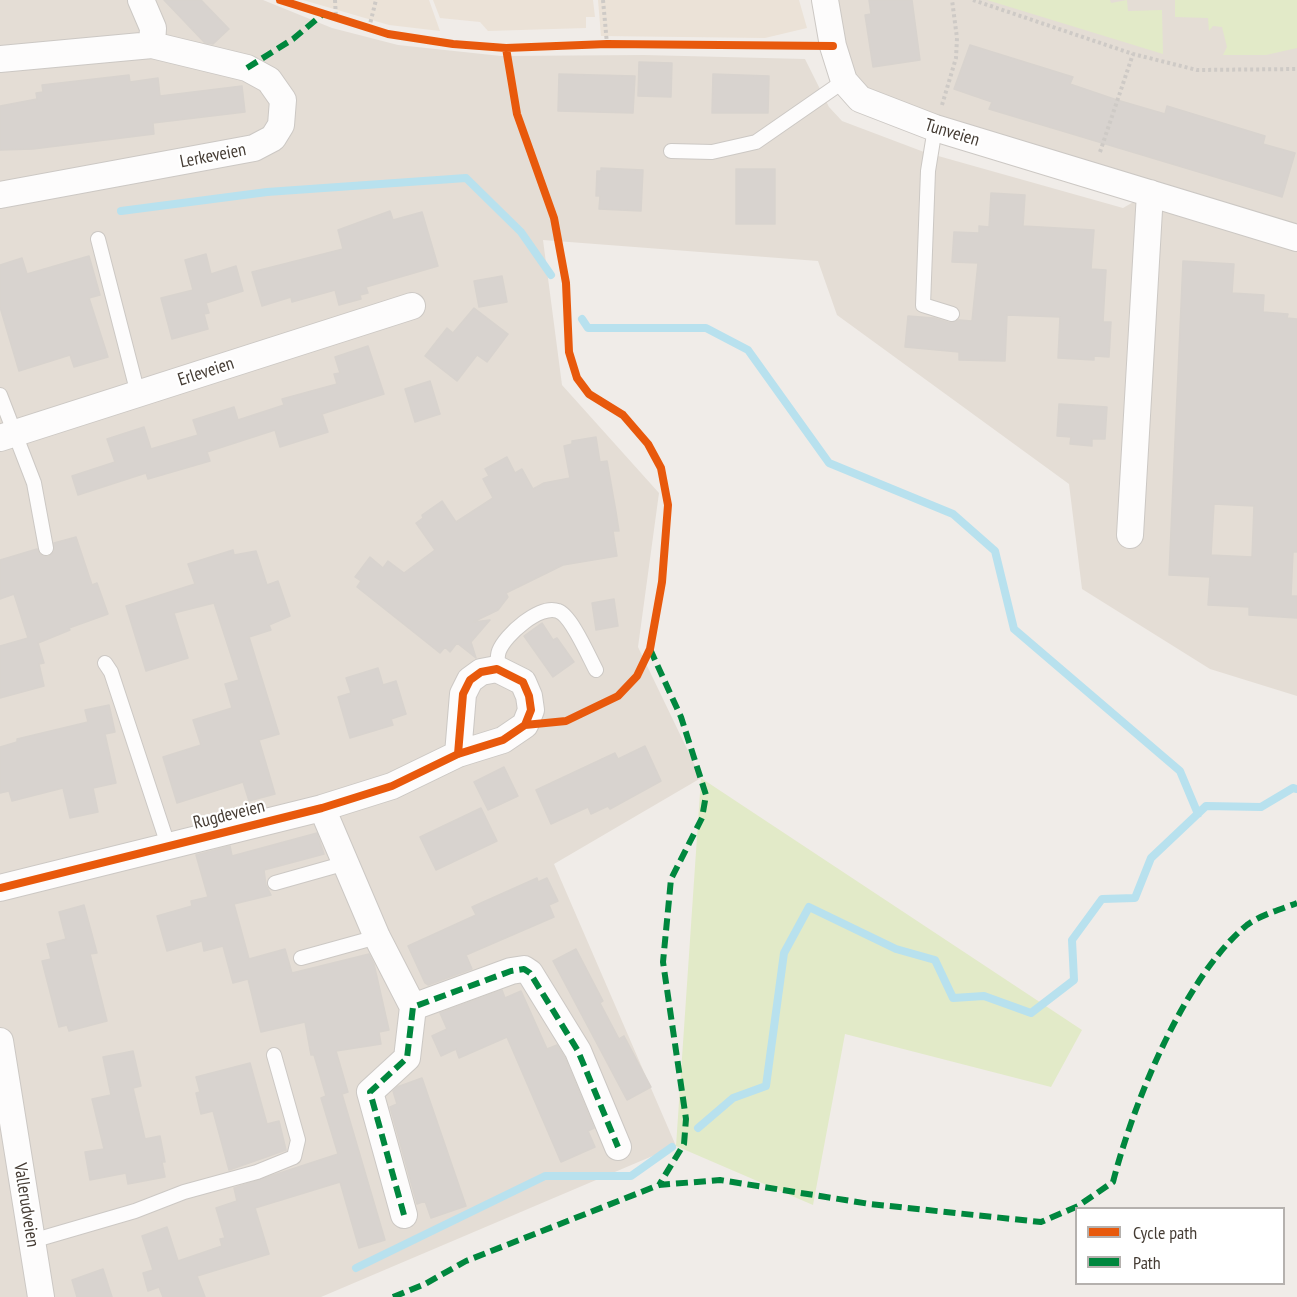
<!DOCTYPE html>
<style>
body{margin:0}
#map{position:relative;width:1297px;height:1297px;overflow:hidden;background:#f0ece8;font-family:"PT Sans Narrow",sans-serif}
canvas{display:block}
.legend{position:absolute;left:1075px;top:1207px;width:210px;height:78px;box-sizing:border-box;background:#fff;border:2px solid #b5b1ae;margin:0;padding:8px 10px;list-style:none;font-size:18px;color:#453c34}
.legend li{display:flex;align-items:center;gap:12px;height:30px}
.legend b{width:30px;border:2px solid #b5b1ae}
</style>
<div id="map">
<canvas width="1297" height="1297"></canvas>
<ul class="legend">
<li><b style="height:8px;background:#e8590c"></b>Cycle path</li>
<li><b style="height:8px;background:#00873e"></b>Path</li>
</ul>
</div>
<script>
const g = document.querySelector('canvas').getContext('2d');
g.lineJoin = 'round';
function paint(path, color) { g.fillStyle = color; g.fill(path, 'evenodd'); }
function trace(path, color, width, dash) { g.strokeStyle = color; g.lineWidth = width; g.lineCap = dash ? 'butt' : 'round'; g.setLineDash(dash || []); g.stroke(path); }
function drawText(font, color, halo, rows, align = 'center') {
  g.font = font + ' "PT Sans Narrow",sans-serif'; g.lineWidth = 4.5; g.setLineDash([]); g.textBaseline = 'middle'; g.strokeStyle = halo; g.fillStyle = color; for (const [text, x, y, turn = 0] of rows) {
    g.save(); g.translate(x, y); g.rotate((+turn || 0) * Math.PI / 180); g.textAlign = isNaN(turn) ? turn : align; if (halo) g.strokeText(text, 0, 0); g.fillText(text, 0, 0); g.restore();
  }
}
paint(new Path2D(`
 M0 0H263L332 28 398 45 501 56 644 55 805 59 829 107 842 121 924 152 1123 208 1149 193 860 98 825 0H1297V696L1210 669 1082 589 1069 484 837 315 818 261 543 240 562 385 659 493 638 647 701 778 554 864 676 1146 321 1297H0Z`), '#e4ddd5');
paint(new Path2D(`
 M303 0H429L440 31 389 25Z
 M433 0H593L595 17H586V28L488 31 480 22 440 18Z
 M598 0H799L807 28 765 38 601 36Z`), '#ebe2d7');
paint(new Path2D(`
 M987 0H1110L1111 3 1127 0 1128 11 1162 10 1163 54Z
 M1175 0H1297V48L1266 55H1223L1227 47 1222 27 1213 26 1209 31 1208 18 1175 17Z
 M701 778 1082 1030 1051 1087 845 1034 813 1205 676 1146Z`), '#e2eac8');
trace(new Path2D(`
 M121 211 267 192 466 178 521 232 551 275
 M582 319 588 328H706L748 350 829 463 953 514 995 551 1014 629 1180 771 1198 814
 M698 1128 733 1098 766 1086 784 953 809 907 896 949 935 960 953 998 984 996 1031 1013 1074 980 1072 940 1102 899 1135 898 1151 858 1206 806 1261 807 1293 788 1297 789
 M356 1268 545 1176H631L672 1147`), '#b8e1ee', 8);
const building = new Path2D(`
 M164 0H201L229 29 213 44 205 43Z
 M869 0H912L920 60 873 67 865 15 871 14Z
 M970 45 1073 77 1070 84 1117 100 1165 114 1167 106 1265 136 1263 144 1295 153 1282 197 989 109 992 102 954 89Z
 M639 62 672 63 671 97 638 96Z
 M559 74 635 76 633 113 558 111Z
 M713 74 769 76 768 113H712Z
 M129 75 130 82 158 78 160 96 242 86 245 112 153 123 154 134 33 149 0 150V106L37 99 36 93 43 92 42 85Z
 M601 168 643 170 641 211 599 209 600 196H596L597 171H601Z
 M736 169H775V224H736Z
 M991 193 1025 195 1023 226 1094 230 1091 269 1106 270 1103 322H1111L1109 357 1094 356V360L1058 358 1060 317 1007 315 1005 361 959 360V352L905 347 908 316 934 318 950 323 959 320 972 321 978 263 952 262 954 232 979 233V226L989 227Z
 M390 211 393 220 422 212 438 266 366 287 368 293 360 295 361 299 339 305 335 290 292 302 291 297 262 306 252 272 343 249 338 230Z
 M206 254 211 274 236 266 243 291 206 303 209 313 204 314 208 329 172 339 161 298 193 290 185 260Z
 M89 256 100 295 89 298 108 357 74 367 70 355 19 371 0 307V265L22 258 27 274Z
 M1183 261 1234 264 1232 293 1264 295 1263 312 1288 314 1287 318 1297 319V552H1293L1291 596H1297V618L1249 615V607L1208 605 1210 577 1169 575ZM1214 504 1254 506 1252 557 1211 555Z
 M502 276 507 302 479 307 474 281Z
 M474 308 508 334 487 362 477 355 457 381 425 356 447 328 453 333Z
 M368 346 384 394 322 414 328 432 280 447 275 430 207 452 210 461 148 479 146 473 78 495 72 476 115 462 107 439 144 427 151 449 198 435 193 420 234 407 238 420 284 405 282 399 337 384 334 374 340 373 335 357Z
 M430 381 440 414 415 422 405 389Z
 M1059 404 1107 407 1105 439H1092V446L1070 444 1071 437 1057 436Z
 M596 437 600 462 607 461 616 512 619 531H613L617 556 563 565 506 593 508 597 498 610 473 622 490 620 471 642 476 658 457 643 450 652 445 647 440 653 357 587 361 581 355 577 370 557 383 568 388 561 404 573 435 550 416 523 423 518 422 515 442 501 456 522 493 498 483 479 489 476 485 469 507 457 515 473 522 469 533 489 544 483 570 478 564 446 572 444V441Z
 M76 537 92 585 97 583 108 614 69 628 70 630 38 643 44 663 39 664 44 686 0 698V646L28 638 14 594 0 599V560L37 549 40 554 48 557 54 552V543Z
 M233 550 234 555 256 551 267 585 278 581 290 616 269 625 271 630 249 637 279 734 259 740 275 794 249 801 243 782 177 803 163 757 201 745 193 720 232 708 225 684 239 680 214 603 174 613 188 658 146 671 126 606 195 584 188 564Z
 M614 599 618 626 596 630 592 603Z
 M542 623 553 640 557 638 574 662 553 677 524 636Z
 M378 668 383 685 396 681 406 714 391 719 393 725 350 738 338 697 351 693 346 678Z
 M109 705 115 732 105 734 116 783 93 788 98 812 70 818 63 788 12 801 9 791 0 793V747L17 742V739L88 722 85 710Z
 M645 746 661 781 610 809 608 806 591 814 588 807 551 824 536 790 615 753 618 759Z
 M504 767 518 796 488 810 474 782Z
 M481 808 497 841 436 870 420 837Z
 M317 833 324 854 264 870 266 885 271 895 234 904 249 959 285 949 292 973 369 954 374 964 389 1030 379 1032 381 1044 336 1051 348 1092 342 1094 385 1240 359 1248 340 1182 255 1208 269 1254 197 1276 205 1297H163L159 1287 148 1291 143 1273 153 1270 142 1236 167 1227 178 1261 222 1246 220 1239 225 1238 216 1208 237 1201 234 1188 338 1154 321 1098 326 1096 314 1055H311L305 1022 261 1032 248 979 233 983 223 946 204 951 202 941 167 951 157 916 192 906 191 901 208 897 196 855 230 846 232 856Z
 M537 878 538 882 547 878 558 901 549 905 554 917 466 955 472 969 428 985 425 983 408 946 476 915 472 907Z
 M84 905 97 953 90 954 107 1021 69 1031 67 1025 59 1027 42 961 51 959 47 944 66 939 59 912Z
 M576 949 603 1001 600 1003 619 1039 624 1036 651 1087 627 1100 553 961Z
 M502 990 505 998 521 991 547 1049 557 1045 565 1058 594 1128 588 1131 595 1147 561 1162 507 1037 459 1058 456 1049 441 1056 432 1036 447 1029 440 1013Z
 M133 1051 141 1086 133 1088 145 1139 160 1136 165 1162H162L165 1177 128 1184 126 1173 90 1180 85 1152 104 1149 92 1099 111 1095 103 1057Z
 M250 1063 267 1124 279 1121 286 1150 229 1170 213 1111 201 1114 196 1093 200 1092 196 1077Z
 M422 1078 466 1206 431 1218 425 1201 417 1204 390 1107 397 1104 393 1091 397 1087Z
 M103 1269 112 1297H77L72 1280Z`);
paint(building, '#d8d3cf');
trace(building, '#d8d3ce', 1.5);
const service = new Path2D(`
 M935 128 928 171 923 305 952 314
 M671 151 712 152 756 142 844 81
 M98 239 138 394
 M0 395 34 483 46 548
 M105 663 111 672 168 845
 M497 669C498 663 497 656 499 651 505 635 540 604 558 611 571 615 589 657 596 670
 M275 883 346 863
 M301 958 377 937
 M32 1241 135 1211 184 1192 257 1172 294 1157 298 1140 274 1055`);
const minor = new Path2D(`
 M141 0 153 28 152 45
 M825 0 833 46 844 81 860 99 935 128 1297 238
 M0 59 152 45 247 68 269 80 283 100 281 125 273 138 254 148 0 195
 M0 438 412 306
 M1130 535 1150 193
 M322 808 377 937 413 1007 407 1058 370 1092 404 1215
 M0 888 322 808 392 786 458 754 503 740 525 725 531 710 529 696 523 682 497 669 481 672 470 680 463 694 458 754
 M413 1007 511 971 524 969 530 973 578 1051 618 1147
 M0 1041 41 1297`);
trace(service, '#ccc8c4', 16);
trace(minor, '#ccc8c4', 28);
trace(new Path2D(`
 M335 0 336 18
 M603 0 607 44
 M973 0 1133 54 1197 70 1297 69
 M369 28 376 0
 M942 105 956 58 957 38 952 0
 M1100 152 1133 54`), '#cecac6', 4, [3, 3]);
trace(service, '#fdfcfc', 14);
trace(minor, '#fdfcfc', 26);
trace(new Path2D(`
 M247 68 293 39 323 14
 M650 649 681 717 706 795 702 818 671 879 663 962 686 1119 684 1144 659 1185
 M404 1215 370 1092 407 1058 413 1007 511 971 524 969 530 973 578 1051 618 1147
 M393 1297 425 1284 466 1261 659 1185 720 1180 870 1204 1041 1222 1078 1206 1113 1182C1133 1104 1184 977 1247 925 1260 915 1282 909 1297 903`), '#00873e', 6, [12, 6]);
trace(new Path2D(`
 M280 0 388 34 453 44 506 48 607 44 833 46
 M506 48 517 114 554 218 566 283 569 352 577 378 589 394 623 415 648 444 661 468 668 505 662 582 650 649 637 676 618 696 566 721 525 725
 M0 888 322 808 392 786 458 754 503 740 525 725 531 710 529 696 523 682 497 669 481 672 470 680 463 694 458 754`), '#e8590c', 8);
drawText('18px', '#453c34', '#fff', [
 ["Tunveien",952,133,17],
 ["Lerkeveien",213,156,-11],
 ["Erleveien",206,372,-18],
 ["Rugdeveien",229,815,-14],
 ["Vallerudveien",26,1205,81]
]);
</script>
